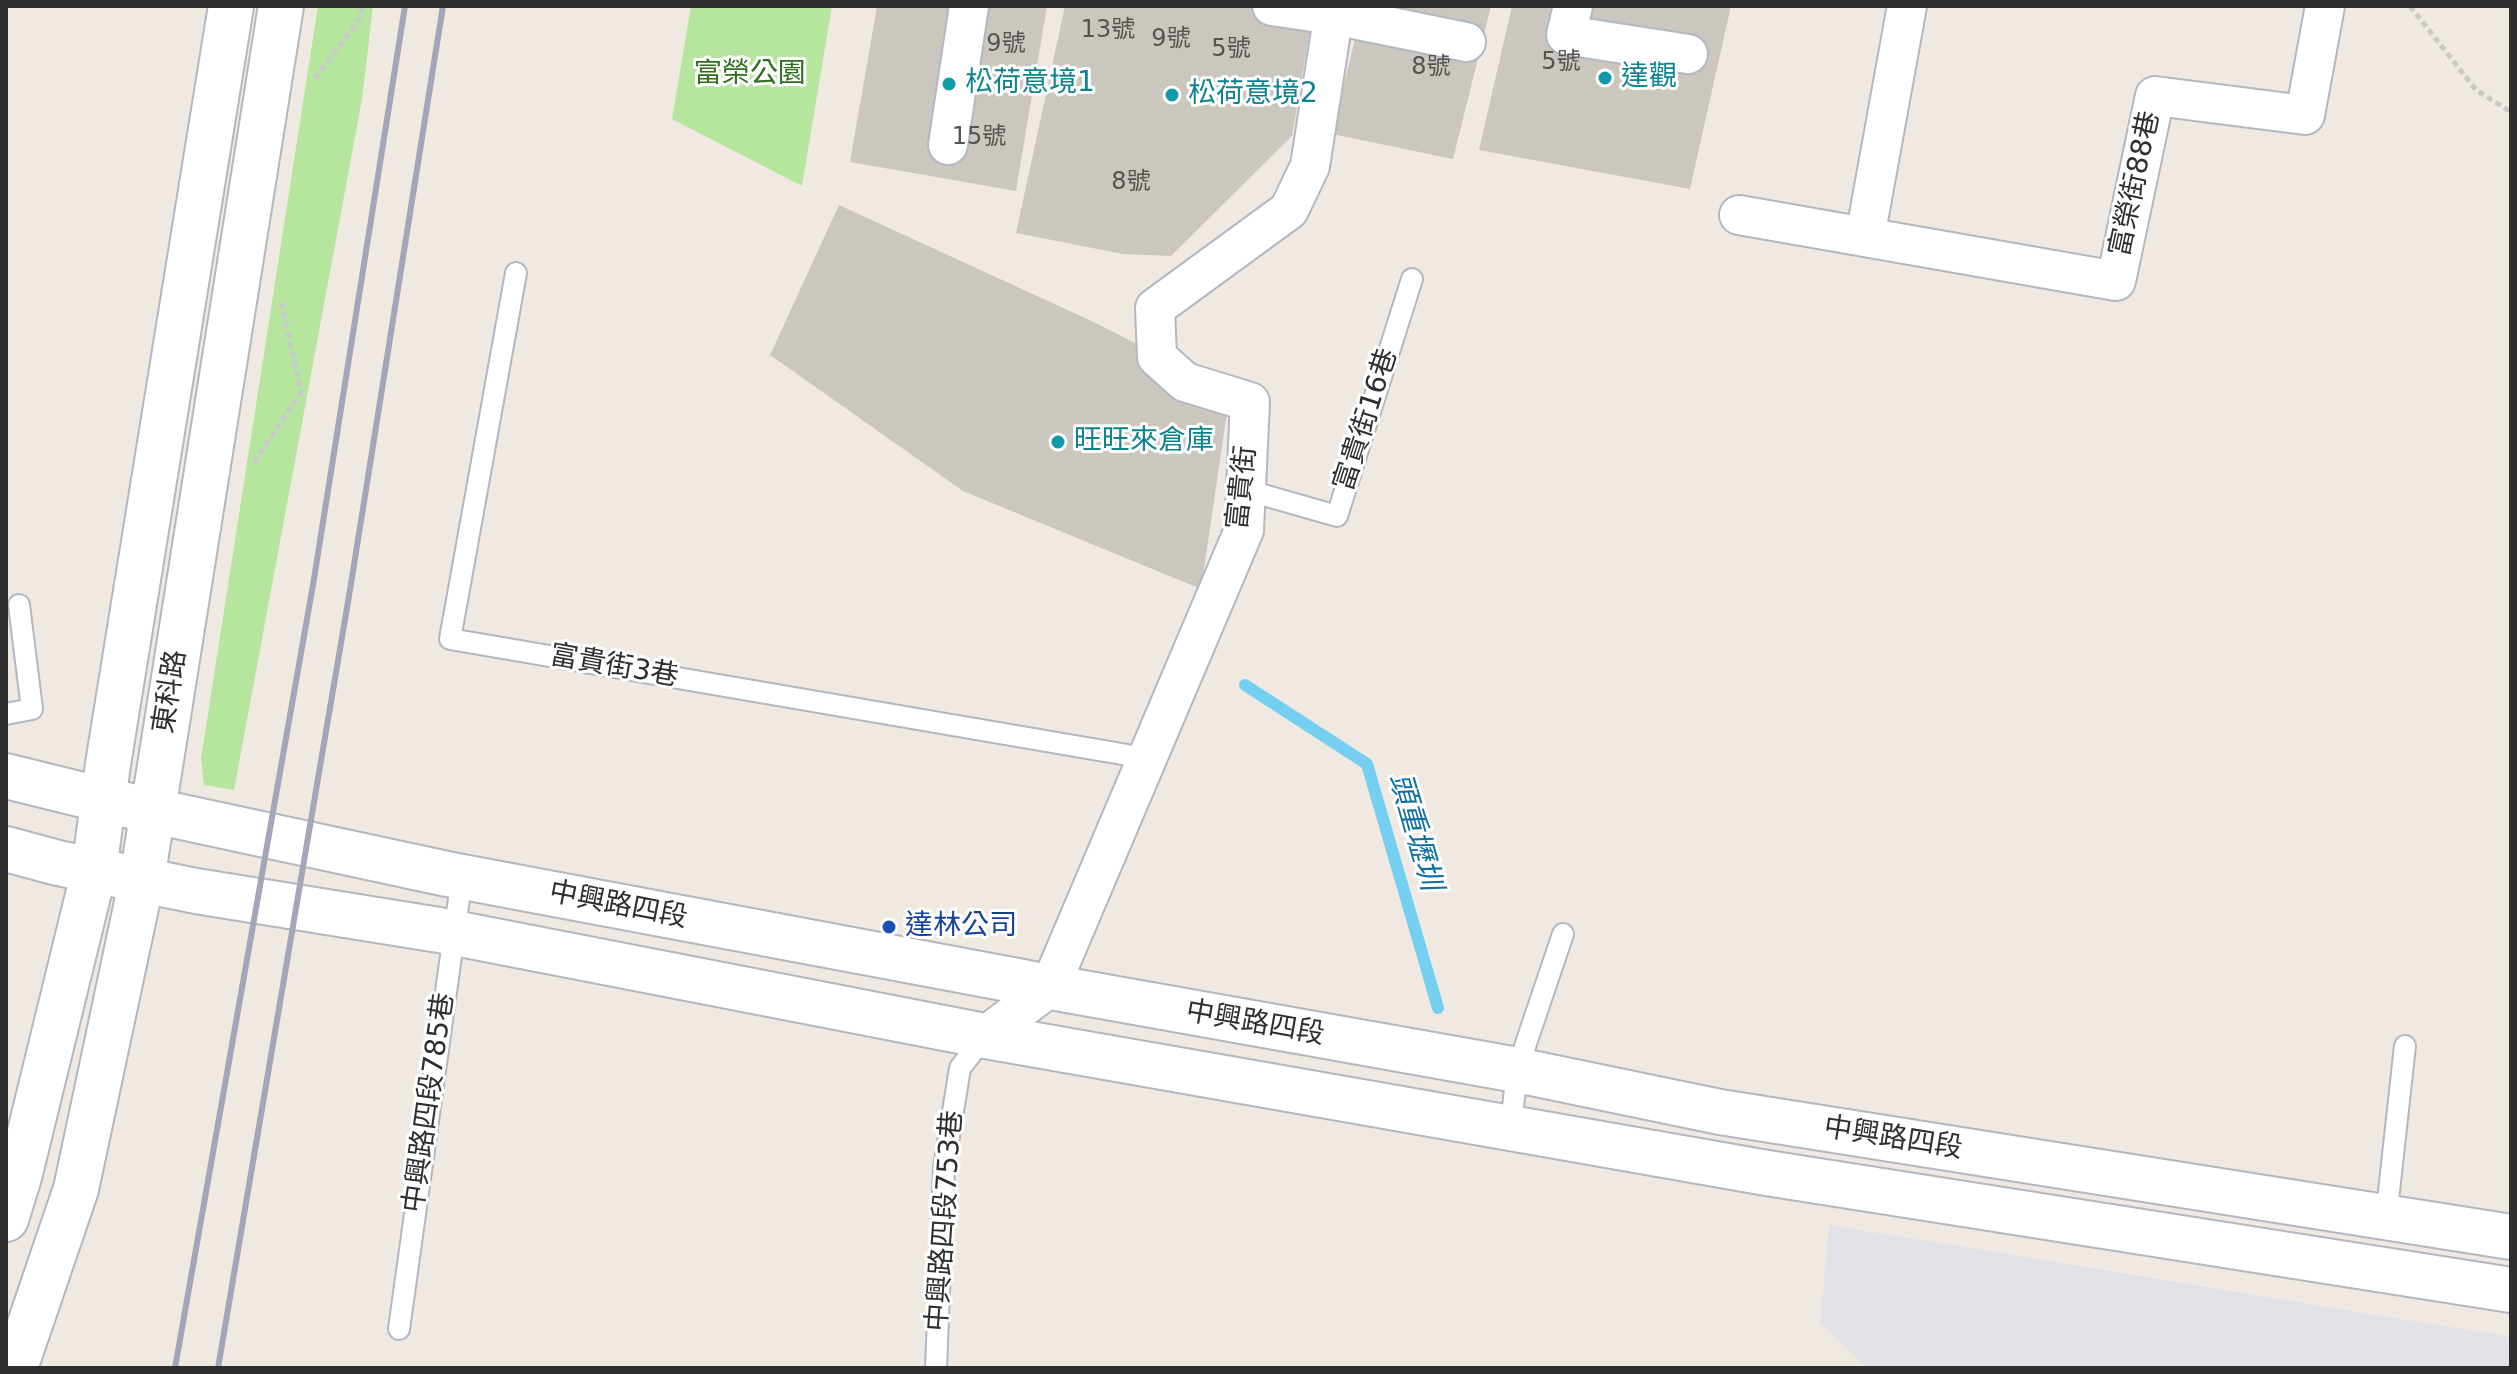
<!DOCTYPE html>
<meta charset="utf-8">
<style>
body{margin:0}
#map{position:relative;width:2517px;height:1374px;overflow:hidden;background:#efe9e1;font-family:"DejaVu Sans",sans-serif}
canvas{display:block}
.frame{position:absolute;inset:0;border:8px solid #2e2e2e;pointer-events:none}
</style>
<div id="map">
<canvas width="2517" height="1374"></canvas>
<div class="frame"></div>
</div>
<script>
const g = document.querySelector('canvas').getContext('2d');
g.lineJoin = 'round';
function paint(path, color) { g.fillStyle = color; g.fill(path, 'evenodd'); }
function trace(path, color, width, dash) { g.strokeStyle = color; g.lineWidth = width; g.lineCap = dash ? 'butt' : 'round'; g.setLineDash(dash || []); g.stroke(path); }
function drawText(font, color, halo, rows, align = 'center') {
  g.font = font + ' "DejaVu Sans","Noto Sans TC",sans-serif'; g.lineWidth = 6; g.setLineDash([]); g.textBaseline = 'middle'; g.strokeStyle = halo; g.fillStyle = color; for (const [text, x, y, turn = 0] of rows) {
    g.save(); g.translate(x, y); g.rotate((+turn || 0) * Math.PI / 180); g.textAlign = isNaN(turn) ? turn : align; if (halo) g.strokeText(text, 0, 0); g.fillText(text, 0, 0); g.restore();
  }
}
paint(new Path2D(`
 M1829 1225 2511 1337V1368H1867L1820 1323Z`), '#e3e1e8');
paint(new Path2D(`
 M318 6H373L362 99 234 790 204 785 201 759Z
 M691 6H832L802 186 672 119Z`), '#b6e59e');
trace(new Path2D(`
 M1245 685 1367 764 1438 1008`), '#75cff0', 12);
paint(new Path2D(`
 M877 6H1047L1016 191 850 162Z
 M1065 6H1314L1292 136 1171 256 1123 254 1016 233Z
 M1363 6H1491L1453 159 1332 134Z
 M1512 6H1731L1690 189 1479 150Z
 M839 205 1098 324 1230 392 1201 589 963 491 770 355Z`), '#cbc7bf');
const lane = new Path2D(`
 M516 273 450 639 1145 758
 M1246 490 1337 516 1412 279
 M6 714 32 709 19 605
 M1511 1127 1517 1070 1563 934
 M2386 1218 2405 1046
 M399 1329 462 877
 M936 1368 944 1167 960 1068 985 1036`);
const street = new Path2D(`
 M1272 6 1333 15 1466 42
 M1573 6 1566 35 1688 54
 M948 145 969 6
 M1739 215 2116 281 2155 96 2305 115 2325 6
 M1865 237 1907 6
 M985 1036 1050 987 1244 530 1250 402 1185 382 1157 357 1155 308 1289 210 1310 166 1335 6`);
const secondary = new Path2D(`
 M6 776 103 800 447 874 1050 987 1517 1070 1720 1112 2511 1237
 M6 849 58 863 196 891 439 930 985 1036 1767 1173 2511 1290
 M6 1219 19 1177 94 871 108 764 231 6
 M15 1368 76 1189 142 879 281 6`);
trace(lane, '#b4b7c1', 24);
trace(street, '#b4b7c1', 42);
trace(secondary, '#b4b7c1', 48);
trace(new Path2D(`
 M2410 6 2476 90 2511 112
 M315 78 360 18 362 6
 M254 462 301 392 281 301`), '#c9c9c9', 5, [6, 4]);
trace(lane, '#fff', 20);
trace(street, '#fff', 38);
trace(secondary, '#fff', 44);
trace(new Path2D(`
 M175 1368 313 585 405 6
 M218 1368 350 590 443 6`), '#a3a6b8', 6);
for (const [x, y, r, color] of [
 [1605,78,8,"#0f9aa8"],
 [949,84,8,"#0f9aa8"],
 [1172,95,8,"#0f9aa8"],
 [1058,442,8,"#0f9aa8"],
 [889,927,8,"#1a4fb4"]
]) { const dot = new Path2D(); dot.arc(x, y, r, 0, 2 * Math.PI); g.fillStyle = color; g.fill(dot); trace(dot, '#fff', 3); }
drawText('24px', '#555452', null, [
 ["13號",1108,31],
 ["9號",1171,40],
 ["9號",1006,45],
 ["5號",1231,50],
 ["5號",1561,63],
 ["8號",1431,68],
 ["15號",979,138],
 ["8號",1131,183]
]);
drawText('28px', '#2c6e1b', '#fff', [
 ["富榮公園",750,75]
]);
drawText('28px', '#0d838f', '#fff', [
 ["達觀",1621,78],
 ["松荷意境1",965,84],
 ["松荷意境2",1188,95],
 ["旺旺來倉庫",1074,442]
], 'left');
drawText('28px', '#2e2e2e', '#fff', [
 ["富榮街88巷",2136,184,-78],
 ["富貴街16巷",1367,420,-72],
 ["富貴街",1243,488,-84],
 ["富貴街3巷",614,667,10],
 ["東科路",171,692,-81],
 ["中興路四段",618,906,11],
 ["中興路四段",1255,1024,10],
 ["中興路四段785巷",430,1103,-82],
 ["中興路四段",1893,1139,9],
 ["中興路四段753巷",946,1221,-86]
]);
drawText('28px', '#164399', '#fff', [
 ["達林公司",905,927]
], 'left');
drawText('italic 30px', '#0d6fa3', '#fff', [
 ["頭重壢圳",1414,832,74]
]);
</script>
